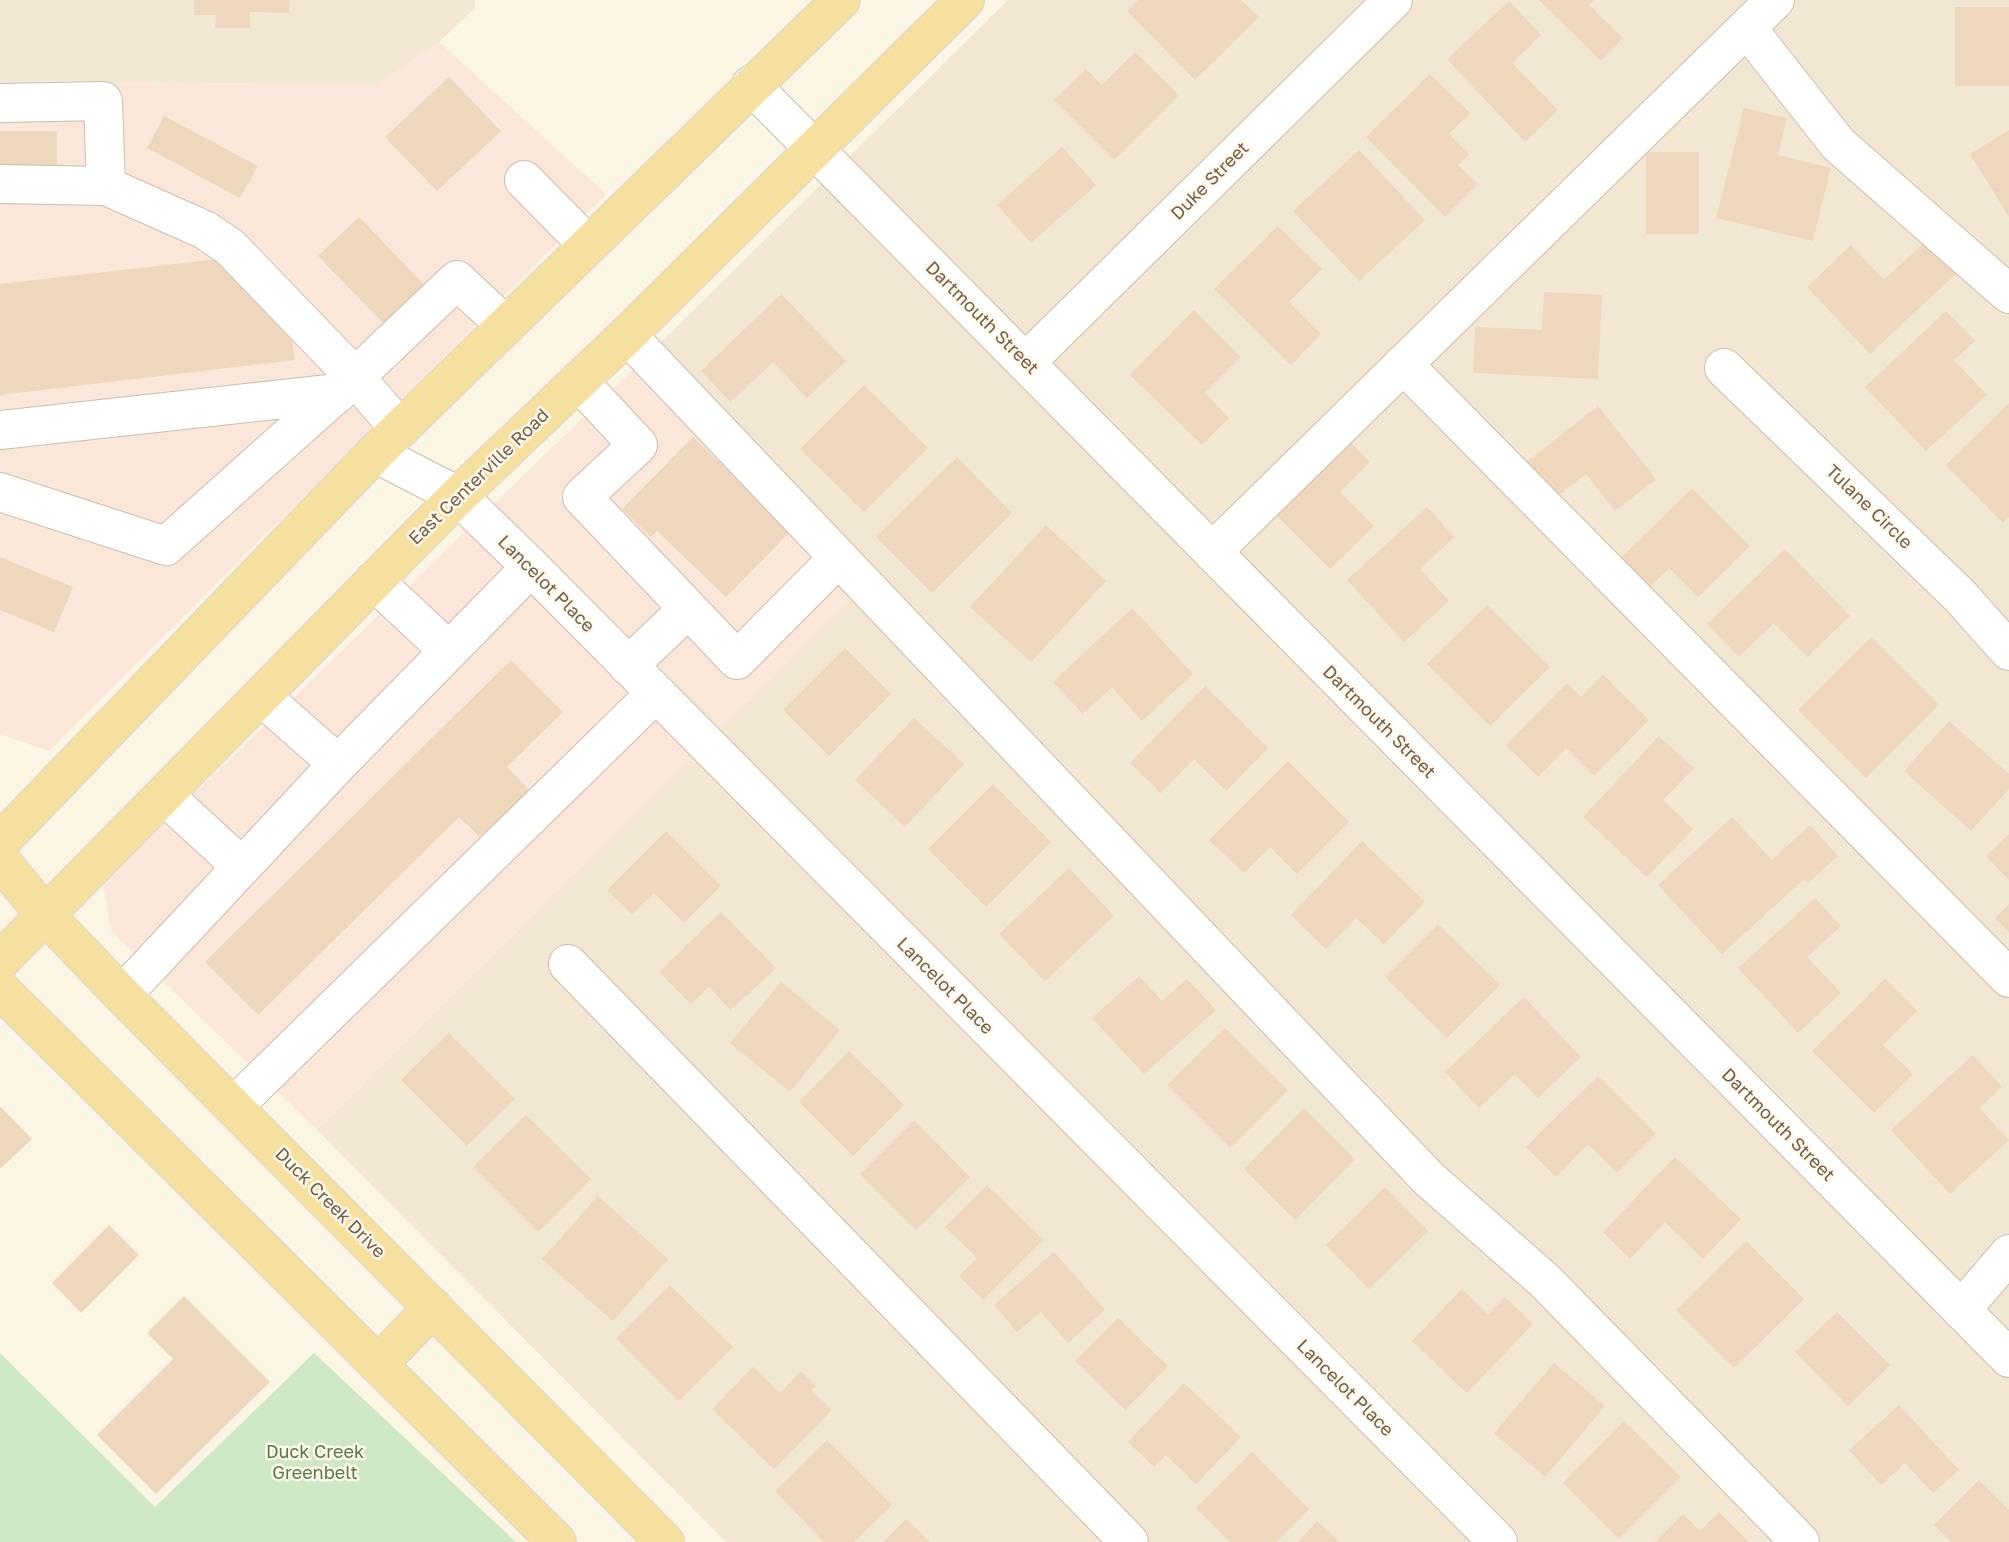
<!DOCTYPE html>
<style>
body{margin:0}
canvas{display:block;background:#fbf5e4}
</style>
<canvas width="2009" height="1542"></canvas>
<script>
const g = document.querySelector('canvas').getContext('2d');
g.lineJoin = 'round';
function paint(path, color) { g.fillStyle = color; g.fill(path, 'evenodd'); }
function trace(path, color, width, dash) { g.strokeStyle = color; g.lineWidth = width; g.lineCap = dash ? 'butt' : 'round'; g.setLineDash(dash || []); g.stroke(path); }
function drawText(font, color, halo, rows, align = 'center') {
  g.font = font + ' "Golos Text",sans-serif'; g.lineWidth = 5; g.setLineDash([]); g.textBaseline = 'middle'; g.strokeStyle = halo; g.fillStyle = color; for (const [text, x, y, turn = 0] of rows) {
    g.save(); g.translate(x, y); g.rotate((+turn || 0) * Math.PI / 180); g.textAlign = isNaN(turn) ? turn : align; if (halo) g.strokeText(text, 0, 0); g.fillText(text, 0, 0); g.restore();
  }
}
paint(new Path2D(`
 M0 0H475V8L439 42 378 85 0 81Z
 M1008 0H2009V1542H726L317 1130 875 575 653 350Z`), '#f2e7d3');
paint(new Path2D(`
 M439 42 606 194 49 751 0 734V81L378 85Z
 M653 350 875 575 317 1130 111 931 103 882Z`), '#fbe7d9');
paint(new Path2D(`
 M0 1353 155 1507 314 1353 516 1542H0Z`), '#cee7c4');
paint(new Path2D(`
 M194 0H289V13L250 12V28H215L216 15H194Z
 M1138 0H1241L1259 17 1195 80 1127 11Z
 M1539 0H1594L1589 5 1623 38 1601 61Z
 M1509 1 1541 35 1512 63 1558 110 1525 142 1447 59Z
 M1955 7H2009V86H1955Z
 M1135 52 1179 95 1114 160 1054 100 1086 69 1102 85Z
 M1430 74 1470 113 1449 134 1469 154 1458 165 1478 184 1445 217 1366 137Z
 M449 77 501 131 437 191 385 137Z
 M1744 108 1787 118 1778 155 1831 168 1813 241 1716 218Z
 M164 116 258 166 240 198 147 148Z
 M2009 130V217L1970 154Z
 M0 131H57V170H0Z
 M1062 147 1096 185 1031 243 997 205Z
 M1359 150 1425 220 1359 281 1293 211Z
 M1646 152H1699V234H1646Z
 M359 217 434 295 393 333 318 256Z
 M1278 226 1322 269 1289 302 1321 334 1291 365 1214 289Z
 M1927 240 1958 272 1870 354 1807 287 1851 245 1884 280Z
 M218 259 292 341 295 360 0 395V284Z
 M1544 292 1602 295 1598 379 1473 373 1475 327 1542 330Z
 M781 294 846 361 807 398 773 362 731 402 701 371Z
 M1194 310 1241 357 1205 393 1229 418 1202 445 1130 375Z
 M1946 311 1975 341 1954 360 1987 395 1926 451 1865 387Z
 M864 385 928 448 864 512 800 449Z
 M2009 403V517L2003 523 1946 465Z
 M1598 406 1656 479 1615 511 1586 474 1551 501 1523 465Z
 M1339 431 1370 462 1340 492 1374 526 1330 569 1266 505Z
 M693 437 791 531 726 597 657 531 651 537 622 509Z
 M957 457 1012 513 932 593 876 537Z
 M1692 488 1750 546 1698 597 1669 568 1649 588 1620 559Z
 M1427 507 1454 537 1420 569 1449 601 1404 642 1347 580Z
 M1046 525 1106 581 1031 662 970 607Z
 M1785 549 1850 616 1807 657 1774 623 1739 657 1707 624Z
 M0 557 73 587 54 632 0 610Z
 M1487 605 1550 667 1490 726 1427 664Z
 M1132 608 1193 674 1142 721 1112 687 1083 714 1053 682Z
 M1871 637 1939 705 1866 778 1798 710Z
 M845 648 891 694 829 756 783 710Z
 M511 660 563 712 507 767 529 790 480 837 459 817 258 1015 205 962Z
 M1603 675 1649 720 1594 776 1566 748 1538 777 1506 745 1567 683 1581 697Z
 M1205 686 1268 748 1226 791 1194 759 1161 793 1130 763Z
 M914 718 964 764 905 827 855 780Z
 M1949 721 2009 774V789L1971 831 1904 771Z
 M1659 736 1694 768 1663 800 1693 829 1647 877 1583 817Z
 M1288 761 1349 822 1297 874 1270 847 1244 873 1209 840Z
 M993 784 1051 842 986 907 928 849Z
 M1732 817 1772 860 1810 825 1838 856 1808 883 1804 879 1722 954 1658 885Z
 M666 831 721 886 684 923 654 893 632 914 607 890Z
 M2009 834V880L1986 856Z
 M1362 841 1425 902 1384 944 1356 918 1326 949 1291 915Z
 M1069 868 1114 916 1045 981 999 934Z
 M1815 898 1841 926 1807 957 1841 993 1798 1033 1738 968Z
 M2009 904V932L1995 918Z
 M721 912 776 968 731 1010 709 987 691 1004 659 972Z
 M1438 924 1500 985 1447 1038 1385 977Z
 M1139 976 1162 1001 1187 979 1216 1010 1144 1074 1092 1018Z
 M1885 979 1917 1011 1883 1045 1913 1074 1874 1113 1812 1051Z
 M781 982 840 1030 790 1092 730 1043Z
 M1524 997 1581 1057 1538 1098 1515 1074 1479 1108 1445 1072Z
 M1225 1028 1288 1090 1230 1148 1167 1085Z
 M449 1033 515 1099 467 1146 401 1080Z
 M849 1051 904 1105 853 1156 799 1102Z
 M1973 1055 2002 1087 1979 1108 2009 1140 1950 1194 1891 1130Z
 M1598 1076 1656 1134 1617 1173 1588 1144 1556 1177 1526 1147Z
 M0 1106 32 1139 0 1169Z
 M1304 1108 1355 1159 1295 1220 1244 1169Z
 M526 1115 591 1179 538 1232 473 1167Z
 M914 1120 970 1177 916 1230 860 1174Z
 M1675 1157 1741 1219 1703 1259 1665 1222 1630 1259 1603 1232Z
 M987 1185 1043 1240 983 1300 959 1276 977 1258 945 1227Z
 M1385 1187 1428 1231 1369 1289 1326 1245Z
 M598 1196 668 1259 613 1321 542 1259Z
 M109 1225 139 1255 81 1313 52 1283Z
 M1746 1241 1804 1299 1734 1368 1676 1310Z
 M1054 1252 1105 1310 1068 1343 1041 1312 1017 1332 994 1305Z
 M670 1285 733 1347 679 1401 616 1338Z
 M1462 1289 1488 1314 1505 1297 1533 1324 1467 1393 1412 1341Z
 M184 1296 270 1382 156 1494 97 1435 173 1359 147 1333Z
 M1837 1312 1890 1365 1848 1406 1795 1352Z
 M1118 1318 1168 1366 1125 1410 1075 1361Z
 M1554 1363 1605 1406 1545 1477 1494 1433Z
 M753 1367 780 1393 801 1371 816 1386 811 1390 832 1410 774 1469 712 1409Z
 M1184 1383 1241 1437 1196 1484 1166 1455 1154 1467 1128 1442Z
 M1899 1405 1959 1470 1933 1493 1905 1463 1881 1485 1849 1450Z
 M1624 1421 1681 1477 1619 1539 1563 1483Z
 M827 1440 892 1505 854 1542H824L775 1491Z
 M1252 1452 1309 1509 1276 1542H1230L1196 1508Z
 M1979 1480 2009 1510V1542H1952L1934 1525Z
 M1719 1512 1749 1542H1655L1683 1514 1700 1531Z
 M906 1519 930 1542H883Z
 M1317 1521 1340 1542H1298Z`), '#efd7bd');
const minor = new Path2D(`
 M1747 28 1838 144 2009 294
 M751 85 2009 1358
 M0 103 103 101 106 186 0 184
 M524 180 588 245
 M106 186 205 230 230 247 355 377 400 429
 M627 335 1429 1179 1545 1281 1800 1542
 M1026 362 1393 0
 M1403 364 2009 978
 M1724 368 1960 596 2009 651
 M578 381 638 445 582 497 737 660 838 558
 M0 430 338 393
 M375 453 458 496 531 567 1498 1542
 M0 492 166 546 355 377 457 280 506 326
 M1212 552 1775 0
 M374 581 448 650
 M628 666 688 609
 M262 697 338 764
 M165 796 242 867
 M568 964 1129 1542
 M122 995 338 764 531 567
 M234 1106 655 694
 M1961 1310 2009 1254`);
const major = new Path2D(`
 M0 842 375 453 841 0
 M0 860 47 917 122 995 665 1542
 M0 961 458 496 627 335 965 0
 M0 989 557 1542
 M378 1365 433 1307`);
trace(minor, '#ccbdab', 40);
trace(major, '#dad5d0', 40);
trace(minor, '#fff', 38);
trace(major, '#f6e0a0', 38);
drawText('18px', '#725d4b', '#fef8ea', [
 ["Duke Street",1210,181,-45],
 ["Dartmouth Street",982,318,45],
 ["East Centerville Road",479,477,-44],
 ["Tulane Circle",1869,507,44],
 ["Lancelot Place",546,584,45],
 ["Dartmouth Street",1379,722,45],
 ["Lancelot Place",945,986,45],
 ["Dartmouth Street",1778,1125,45],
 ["Duck Creek Drive",330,1203,45],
 ["Lancelot Place",1345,1388,45]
]);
drawText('18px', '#517c47', '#fef8ea', [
 ["Duck Creek",315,1452],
 ["Greenbelt",315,1473]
]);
</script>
